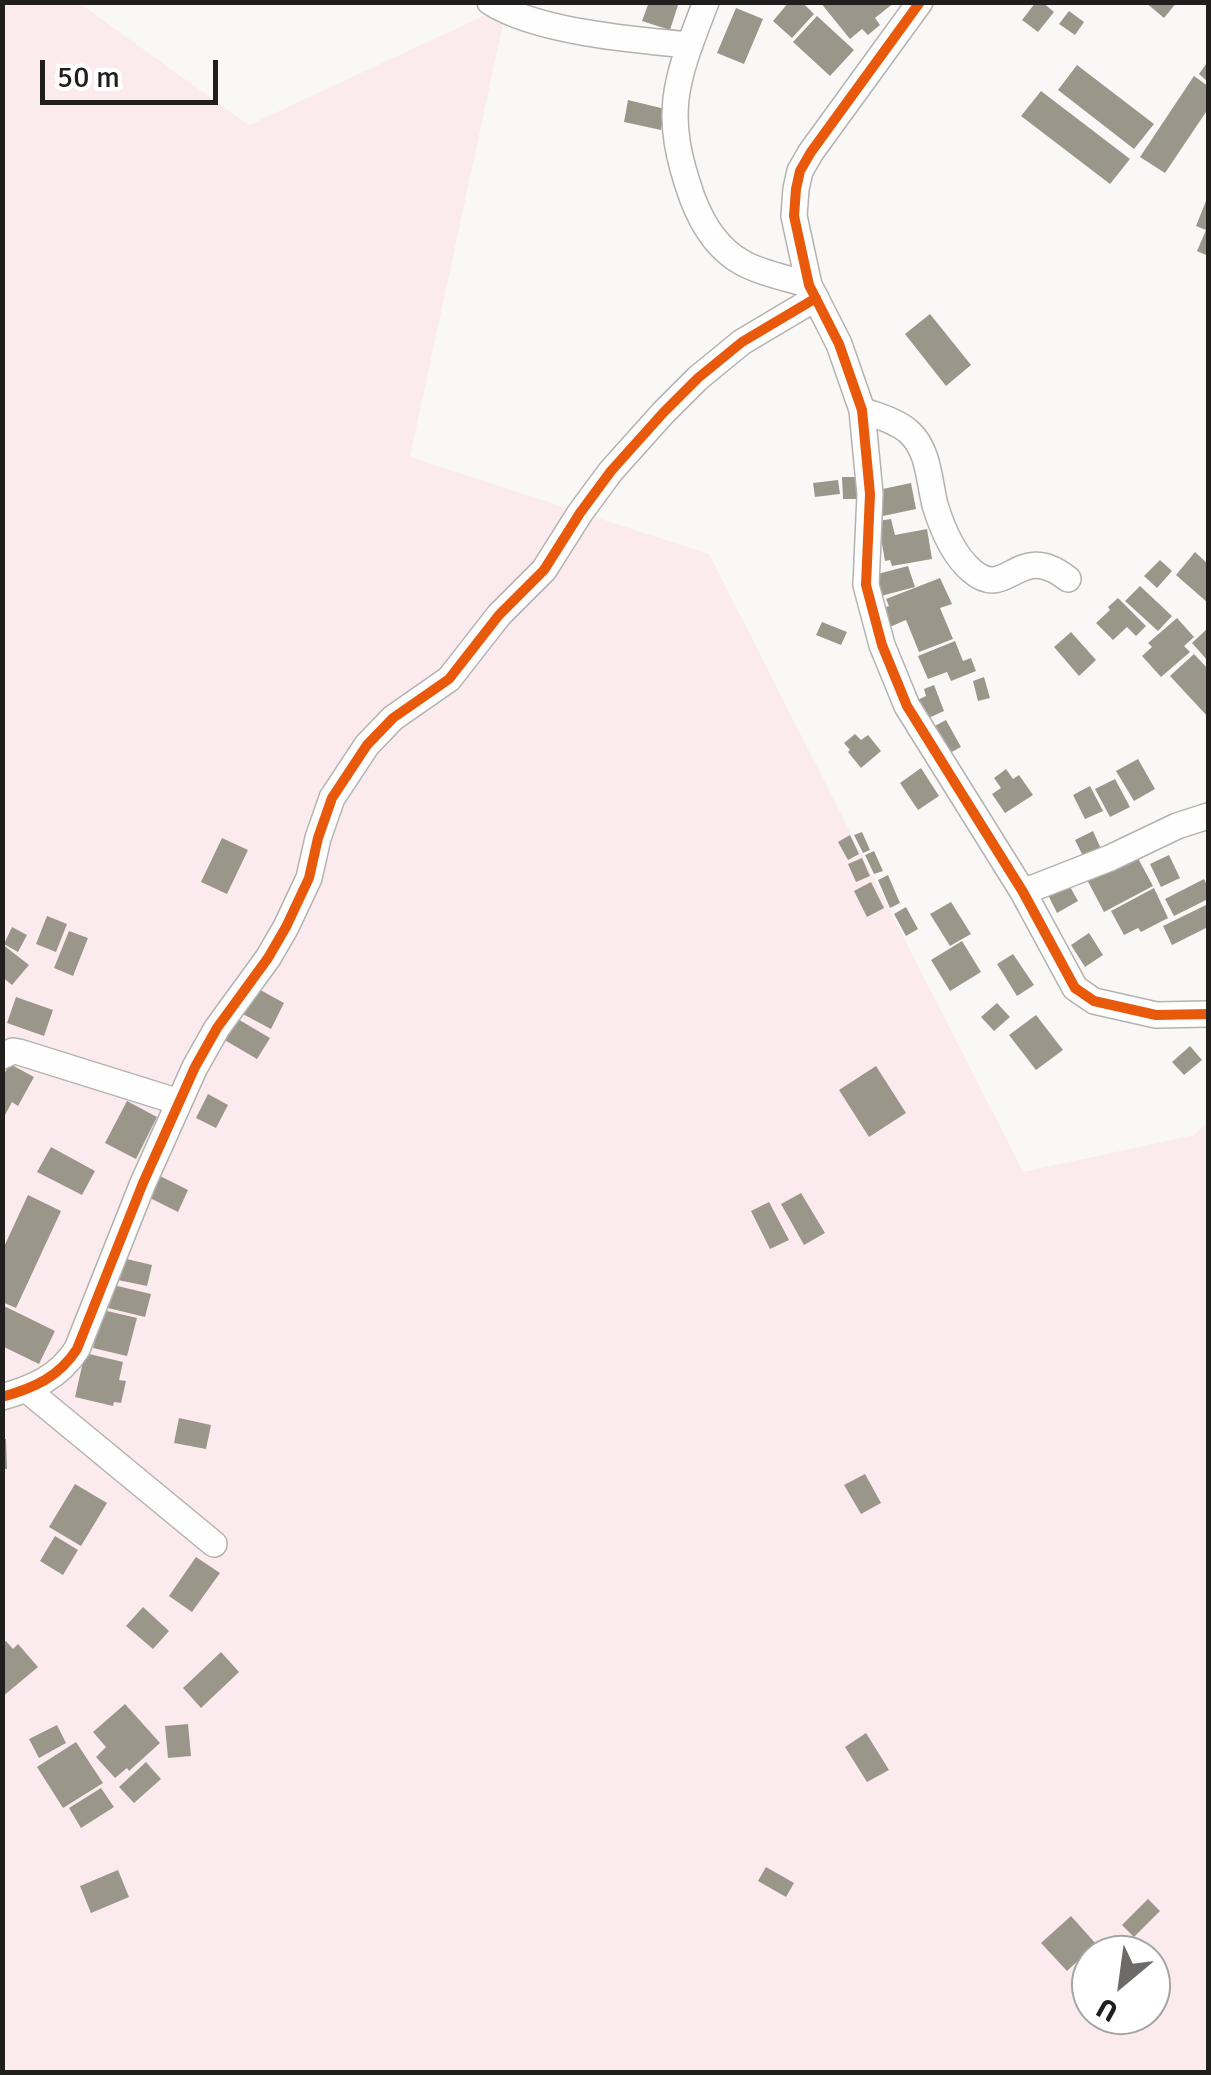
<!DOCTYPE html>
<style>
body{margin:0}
#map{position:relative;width:1211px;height:2075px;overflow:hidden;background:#faf8f6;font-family:Signika,sans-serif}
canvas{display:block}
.frame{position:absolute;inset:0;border:5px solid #211f1e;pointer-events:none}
.north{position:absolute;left:1071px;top:1935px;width:100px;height:100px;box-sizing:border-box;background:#fff;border:2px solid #a6a5a5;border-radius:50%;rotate:209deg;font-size:28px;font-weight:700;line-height:40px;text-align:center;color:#211f1e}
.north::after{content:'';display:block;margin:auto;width:35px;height:45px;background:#6d6b6a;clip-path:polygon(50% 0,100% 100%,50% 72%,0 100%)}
.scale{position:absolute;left:40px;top:60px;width:178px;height:45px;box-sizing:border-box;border:5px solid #211f1e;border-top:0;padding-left:12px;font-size:30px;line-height:35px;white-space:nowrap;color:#211f1e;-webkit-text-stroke:8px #fff;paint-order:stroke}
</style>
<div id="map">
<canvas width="1211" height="2075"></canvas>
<div class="frame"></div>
<div class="north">U</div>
<div class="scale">50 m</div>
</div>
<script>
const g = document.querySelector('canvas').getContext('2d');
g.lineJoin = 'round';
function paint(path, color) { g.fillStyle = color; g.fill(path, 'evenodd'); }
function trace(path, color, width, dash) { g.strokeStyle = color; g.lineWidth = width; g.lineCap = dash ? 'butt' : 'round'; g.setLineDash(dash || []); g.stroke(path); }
paint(new Path2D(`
 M3 3H79L249 125 507 5 410 457 709 554 1023 1172 1194 1135 1208 1121V2072H3ZM1091 1955H1151V2015H1091Z`), '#fbebef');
paint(new Path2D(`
 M649 2H679L670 30 642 21Z
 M789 2H802L814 14 792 38 773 21Z
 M820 2H895L875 18 880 25 868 35 862 29 850 39Z
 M1036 2H1042L1054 12 1038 32 1022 20Z
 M1145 2H1177L1164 18Z
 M736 8 763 19 744 64 717 53Z
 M1069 11 1084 22 1075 35 1059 24Z
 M817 16 854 50 830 76 793 42Z
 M1208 61V82L1199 74Z
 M1077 65 1154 124 1134 149 1058 90Z
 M1194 76 1208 86V113L1206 112 1165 173 1140 157Z
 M1041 91 1130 159 1110 184 1021 116Z
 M628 100 665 109 661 130 624 122Z
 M1208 196V256L1197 251 1206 230 1196 226Z
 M930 314 971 365 946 386 905 334Z
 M842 477H859L860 499H843Z
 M838 480 840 494 815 497 813 483Z
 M911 483 916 509 883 516 878 490Z
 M891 519 895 535 927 529 932 559 892 566 890 560 885 561 878 521Z
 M1195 552 1208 564V603L1176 575Z
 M1160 560 1172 571 1157 588 1144 576Z
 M908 566 915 587 881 596 874 575Z
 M940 578 952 604 940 608 953 639 919 652 906 620 885 629 878 610 889 606 886 599Z
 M1140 586 1172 616 1158 631 1125 601Z
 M1118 598 1146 626 1136 636 1127 627 1113 640 1096 623 1110 610 1108 607Z
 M1177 618 1194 637 1184 646 1190 652 1161 677 1142 656 1152 647 1148 643Z
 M822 622 847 632 841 645 816 635Z
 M1208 628V661L1192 643Z
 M1071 632 1096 660 1079 676 1054 647Z
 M955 641 963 661 971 658 976 671 951 681 947 672 928 679 918 656Z
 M1194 654 1208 669V717L1170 676Z
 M984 677 990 698 978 701 973 681Z
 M934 685 944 711 922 721 913 702 926 696 924 689Z
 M946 720 961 747 946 755 931 728Z
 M855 734 861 740 868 735 881 751 861 768 848 752 850 750 844 743Z
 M1138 759 1155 789 1134 801 1116 771Z
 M921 768 939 796 918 810 900 783Z
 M1006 769 1013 779 1019 775 1033 795 1005 813 992 794 1001 788 994 778Z
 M1115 779 1130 807 1110 817 1095 789Z
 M1090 786 1103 811 1085 819 1073 795Z
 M1093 831 1102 851 1085 860 1075 840Z
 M862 832 870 850 863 853 854 835Z
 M850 835 859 854 848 860 838 842Z
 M222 838 248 850 227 894 201 882Z
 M874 851 883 871 874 874 865 855Z
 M1134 851 1153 886 1104 912 1085 876Z
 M1169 855 1180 878 1161 887 1150 864Z
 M862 858 870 876 856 882 848 864Z
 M888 875 900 903 890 908 878 880Z
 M1204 879 1208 887V899L1174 916 1165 899Z
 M871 882 884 908 867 917 854 891Z
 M1068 883 1078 901 1057 913 1048 895Z
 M1154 888 1168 918 1141 932 1138 928 1124 935 1111 911Z
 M951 902 971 934 950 946 930 914Z
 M1208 904V927L1172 945 1163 926Z
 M906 907 918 929 906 936 894 914Z
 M47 916 67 924 56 952 36 944Z
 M12 927 27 935 18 952 4 944Z
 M69 931 88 938 73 976 54 968Z
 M1089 933 1103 955 1085 967 1071 945Z
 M962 941 981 972 950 991 931 960Z
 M2 944 29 965 12 985 2 977Z
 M1013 954 1034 985 1017 996 997 964Z
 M253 986 284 1003 271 1029 239 1012Z
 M16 997 53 1010 44 1036 7 1023Z
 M997 1003 1010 1017 994 1031 981 1017Z
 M1036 1015 1063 1050 1036 1070 1009 1035Z
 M236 1018 270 1038 257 1059 223 1039Z
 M1190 1046 1202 1060 1184 1075 1172 1062Z
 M10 1064 34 1077 18 1106 12 1102 5 1115 2 1114V1077Z
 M876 1066 906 1113 869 1137 839 1090Z
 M208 1094 228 1105 216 1128 196 1118Z
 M127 1101 157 1117 136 1159 105 1143Z
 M51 1147 95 1171 82 1195 37 1172Z
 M156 1174 188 1190 178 1212 146 1196Z
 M801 1193 825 1233 804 1245 781 1204Z
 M28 1195 61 1211 16 1308 2 1302V1251Z
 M769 1202 789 1240 770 1249 751 1211Z
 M118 1257 152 1265 147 1286 113 1279Z
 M109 1284 151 1294 145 1317 104 1307Z
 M2 1305 55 1331 39 1364 2 1346Z
 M103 1310 137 1318 127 1356 93 1348Z
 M85 1353 123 1362 119 1380 126 1381 121 1403 114 1402 113 1406 75 1397Z
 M179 1418 211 1425 206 1449 174 1443Z
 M2 1439H6L7 1469H2Z
 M865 1474 881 1503 861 1514 844 1485Z
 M75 1484 107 1503 81 1546 49 1527Z
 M55 1536 78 1550 63 1575 40 1561Z
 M196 1557 220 1573 192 1612 169 1596Z
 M143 1607 169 1631 153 1649 126 1626Z
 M6 1641 13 1649 18 1644 38 1667 2 1697V1644Z
 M221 1652 239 1672 201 1708 183 1688Z
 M125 1704 160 1743 129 1771 127 1768 115 1778 96 1757 106 1747 93 1732Z
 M188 1724 191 1756 168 1758 165 1726Z
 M57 1725 66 1743 39 1758 29 1739Z
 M866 1733 889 1770 867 1782 845 1747Z
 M76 1742 103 1783 63 1808 37 1767Z
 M146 1762 161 1779 134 1803 119 1787Z
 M101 1788 114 1807 81 1828 69 1808Z
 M766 1867 794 1883 786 1897 758 1881Z
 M118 1870 129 1897 91 1913 80 1886Z
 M1148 1899 1160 1911 1134 1937 1122 1925Z
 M1071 1916 1096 1944 1067 1971 1041 1943Z`), '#9a968a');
const minor = new Path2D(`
 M490 2C537 32 634 40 690 45
 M706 2C675 82 662 113 692 197 702 224 717 249 743 263 763 274 788 278 809 285
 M920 2 811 152 800 171 796 189 794 216 809 285 839 344 862 410 870 494 866 585 882 645 907 706 1023 892 1075 988 1094 1001 1156 1015 1208 1014
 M862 410C877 416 898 421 910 433 929 451 929 481 935 505 942 528 954 556 972 571 1008 602 1018 539 1068 579
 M1023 892 1110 858 1177 826 1208 816
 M2 1056 13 1051 19 1052 179 1102
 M26 1389 214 1544
 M2 1397C34 1388 59 1377 77 1349L143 1183 195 1067 217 1028 268 958 286 927 309 878 318 838 332 798 367 745 393 718 449 679 499 615 544 570 580 513 611 471 663 413 698 378 742 342 816 298`);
trace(minor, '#b4b2b1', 28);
trace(minor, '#fefefe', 25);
trace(new Path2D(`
 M920 2 811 152 800 171 796 189 794 216 809 285 839 344 862 410 870 494 866 585 882 645 907 706 1023 892 1075 988 1094 1001 1156 1015 1208 1014
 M2 1397C34 1388 59 1377 77 1349L143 1183 195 1067 217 1028 268 958 286 927 309 878 318 838 332 798 367 745 393 718 449 679 499 615 544 570 580 513 611 471 663 413 698 378 742 342 816 298`), '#e8590c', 10);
</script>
